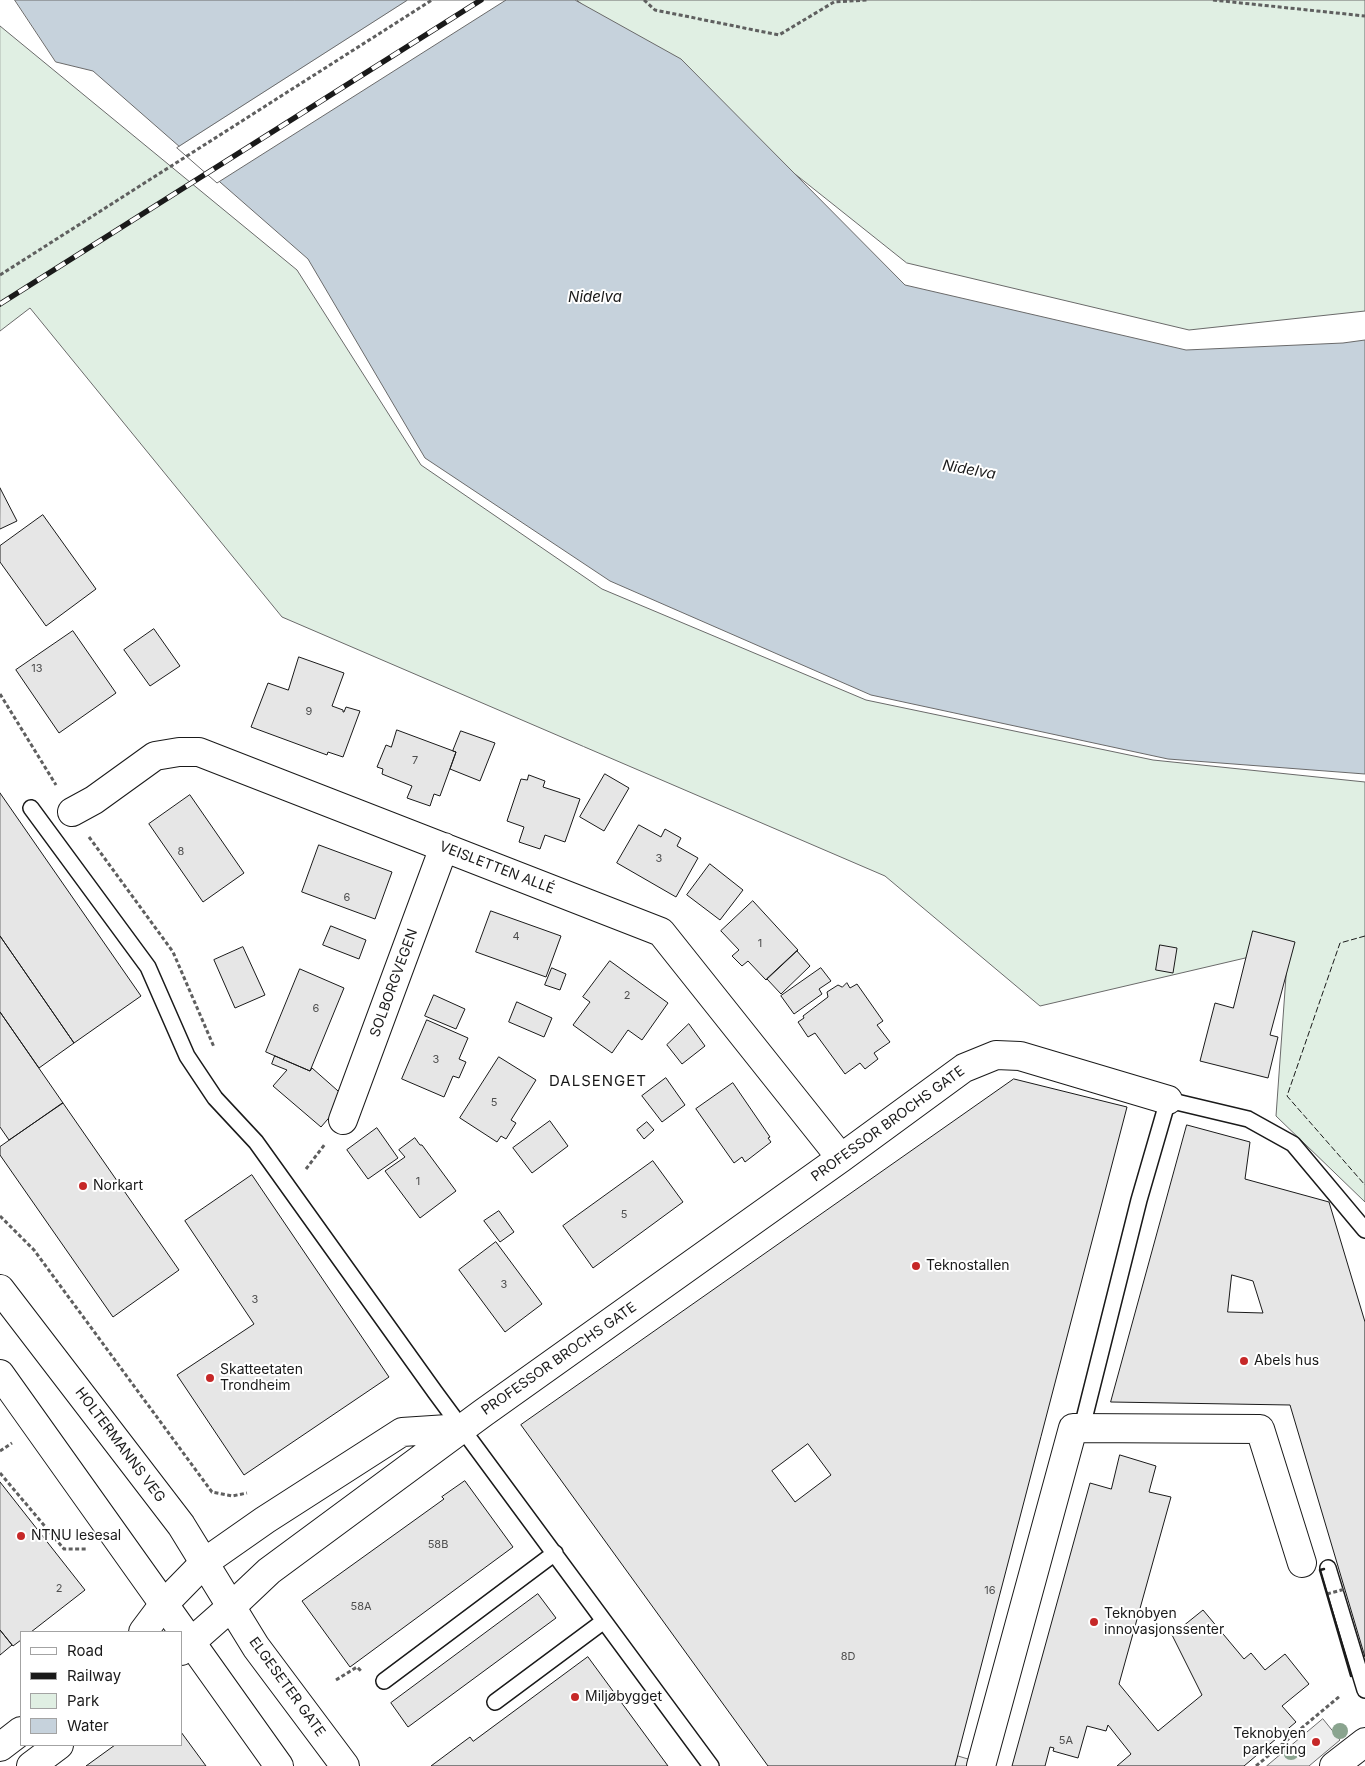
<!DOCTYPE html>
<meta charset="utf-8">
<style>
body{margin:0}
#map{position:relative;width:1365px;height:1766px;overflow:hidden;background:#fff;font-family:Inter,sans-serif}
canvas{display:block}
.legend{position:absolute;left:20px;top:1631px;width:162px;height:115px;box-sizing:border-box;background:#fff;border:1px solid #a3a3a3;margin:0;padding:6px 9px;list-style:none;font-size:15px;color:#1a1a1a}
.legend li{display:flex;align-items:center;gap:10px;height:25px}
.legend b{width:25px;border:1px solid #a3a3a3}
</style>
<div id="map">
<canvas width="1365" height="1766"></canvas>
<ul class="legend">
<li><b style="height:6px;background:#fff"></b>Road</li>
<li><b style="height:6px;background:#1a1a1a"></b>Railway</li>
<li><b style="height:14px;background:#e0efe3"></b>Park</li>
<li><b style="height:14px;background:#c6d2dc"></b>Water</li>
</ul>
</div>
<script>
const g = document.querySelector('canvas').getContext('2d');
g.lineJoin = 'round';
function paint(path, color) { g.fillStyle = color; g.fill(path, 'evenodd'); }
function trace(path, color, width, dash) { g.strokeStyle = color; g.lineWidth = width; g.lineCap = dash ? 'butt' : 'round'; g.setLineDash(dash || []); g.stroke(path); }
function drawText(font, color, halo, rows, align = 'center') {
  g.font = font + ' Inter,sans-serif'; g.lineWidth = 4; g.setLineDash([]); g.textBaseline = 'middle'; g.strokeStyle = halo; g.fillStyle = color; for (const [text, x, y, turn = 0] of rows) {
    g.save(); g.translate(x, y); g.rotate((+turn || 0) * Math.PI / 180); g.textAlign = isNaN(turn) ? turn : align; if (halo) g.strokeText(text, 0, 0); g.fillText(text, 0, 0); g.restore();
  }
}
const green = new Path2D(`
 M577 0H1365V311L1189 330 907 263Z
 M0 26 297 270 421 465 602 589 866 700 1153 760 1365 782V1202L1276 1116 1288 948 1040 1006 885 876 282 617 30 308 0 331Z`);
paint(green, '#e0efe3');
trace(green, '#6a6a6a', 1);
const parking = new Path2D(`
 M1323 1719 1340 1740 1309 1766H1267Z
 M958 1756 991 1766H955Z`);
paint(parking, '#ededed');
trace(parking, '#6a6a6a', 1);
const water = new Path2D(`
 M15 0H575L681 59 905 285 1186 350 1343 343 1365 340V774L1168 759 871 695 610 581 425 458 308 259 93 71 56 62Z`);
paint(water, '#c6d2dc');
trace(water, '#6a6a6a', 1);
const pier = new Path2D(`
 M408 0H506L217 183 177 148Z`);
paint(pier, '#fff');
trace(pier, '#6a6a6a', 1);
const building = new Path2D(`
 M0 488 17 521 0 529Z
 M43 515 96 589 46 626 0 562V546Z
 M154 629 180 666 150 686 124 650Z
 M73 631 116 693 59 733 16 670Z
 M299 657 344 673 332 706 343 710V712H344L346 707 360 711 343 757 328 752 327 755 251 727 268 683 288 690Z
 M397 730 456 752 440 796 434 794 430 806 407 798 412 786 382 774 383 769 377 767 386 745 391 747Z
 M461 731 495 743 480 781 450 769 456 752 453 751Z
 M605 774 629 788 604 831 580 817Z
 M529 775 545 781 543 787 580 799 565 842 545 835 540 849 519 842 524 827 507 821 521 779 527 780Z
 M0 793 141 996 74 1043 0 936Z
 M190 795 244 873 203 902 149 824Z
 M639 825 661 837 665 829 681 838 677 846 698 858 676 897 617 863Z
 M319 845 392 872 375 919 302 892Z
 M710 864 743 890 720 920 687 895Z
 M753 901 798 950 766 980 748 961 742 966 732 956 739 950 721 931Z
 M491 911 561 936 546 977 476 952Z
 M331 926 366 940 359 959 323 945Z
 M1253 931 1295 942 1270 1035 1278 1037 1268 1078 1200 1061 1215 1003 1233 1008Z
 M0 936 74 1043 39 1068 0 1012Z
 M1160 945 1177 948 1173 973 1156 970Z
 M243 947 265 995 235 1008 214 960Z
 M797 951 810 966 781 994 767 979Z
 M610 961 668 1003 642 1040 628 1030 612 1053 573 1025 590 1002 583 997Z
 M552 968 566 974 560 990 545 985Z
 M821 968 831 981 819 989 822 994 794 1014 781 996Z
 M300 969 344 988 310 1071 266 1052Z
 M847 983 850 988 857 984 883 1021 877 1025 890 1042 874 1053 878 1059 865 1069 860 1063 845 1074 815 1033 808 1037 798 1022 804 1018 803 1016 828 997 827 992 838 985 842 987Z
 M434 995 465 1009 456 1029 425 1016Z
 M517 1002 552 1018 544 1037 509 1022Z
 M0 1012 63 1103 9 1140 0 1127Z
 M427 1020 468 1038 459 1059 466 1062 459 1078 453 1076 444 1097 402 1079Z
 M689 1024 705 1046 682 1064 667 1045Z
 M275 1056 310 1071 312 1068 346 1098 321 1127 273 1086 287 1070 272 1064Z
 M499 1057 536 1080 511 1120 516 1123 506 1139 501 1136 497 1142 460 1118Z
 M666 1078 685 1105 662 1122 642 1096Z
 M1014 1079 1127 1107 955 1766H768L521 1425Z
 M733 1083 770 1137 768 1138 771 1142 745 1162 742 1157 734 1163 696 1109Z
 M63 1103 179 1270 113 1317 0 1155V1147Z
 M550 1121 568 1146 532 1173 513 1148Z
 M647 1122 654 1130 644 1139 637 1130Z
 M1187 1125 1250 1142 1245 1179 1329 1202 1365 1322V1657L1290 1405 1111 1402ZM1232 1275 1253 1281 1263 1313 1228 1312Z
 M377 1128 398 1158 368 1179 347 1150Z
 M415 1138 420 1145H422L456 1191 420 1218 385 1171 405 1157 399 1150Z
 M653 1161 683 1202 593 1268 563 1226Z
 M252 1175 389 1377 244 1475 177 1375 254 1324 185 1221Z
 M499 1211 514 1232 500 1242 484 1221Z
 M496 1242 542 1304 505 1332 459 1270Z
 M808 1444 831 1475 795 1502 772 1471Z
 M1120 1455 1156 1466 1149 1492 1171 1497 1119 1684 1158 1731 1202 1695 1172 1635 1203 1610 1244 1659 1251 1653 1265 1670 1285 1654 1309 1684 1282 1706 1296 1722 1244 1766H1117L1131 1754 1108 1725 1106 1731 1087 1726 1078 1758 1053 1751 1054 1748 1050 1747 1045 1766H1012L1090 1483 1111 1489Z
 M465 1481 513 1547 350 1667 302 1601 444 1499 442 1497Z
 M0 1482 85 1590 31 1632H21V1640L13 1646 0 1630Z
 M538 1594 556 1618 408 1727 391 1703Z
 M0 1630 12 1645 0 1655Z
 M588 1657 668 1766H431L470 1737 473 1741Z
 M181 1732 206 1766H86L115 1745H181Z`);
paint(building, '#e6e6e6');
trace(building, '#1a1a1a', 1);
const lane = new Path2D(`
 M31 808 148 967 187 1056 215 1098 256 1142 435 1392 711 1766
 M1082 1427 1139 1200 1168 1100 1248 1119 1293 1144 1365 1230
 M1328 1568 1365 1690
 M384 1681 555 1553
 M495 1702 604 1621`);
const street = new Path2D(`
 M72 812 94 800 155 756 179 752H199L661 932 841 1158
 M343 1120 444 847
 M143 1632 164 1604 205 1562 265 1520 402 1432 463 1428
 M181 1651 232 1606 269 1571 483 1413 841 1158 964 1068 996 1055 1020 1056 1168 1100
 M0 1747 21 1731
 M31 1766 59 1745
 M981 1766 1073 1428 1260 1429 1302 1563
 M1334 1766 1365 1742`);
const primary = new Path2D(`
 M0 1289 181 1525 256 1647 345 1766
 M0 1374 279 1766`);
trace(lane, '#1a1a1a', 18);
trace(street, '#1a1a1a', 30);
trace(primary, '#1a1a1a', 30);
trace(new Path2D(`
 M644 0 655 10 779 35 834 2 868 0
 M1213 0 1365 16
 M0 275 432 0
 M0 694 56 785
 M89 837 173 952 214 1047
 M306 1169 325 1144
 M0 1216 34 1250 212 1492 232 1496 247 1493
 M0 1451 12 1443
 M0 1473 64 1549H86
 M336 1680 357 1667 362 1672
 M1256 1766 1340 1696`), '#5f5f5f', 3, [4, 2.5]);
trace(lane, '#fff', 15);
trace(street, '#fff', 28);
trace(primary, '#fff', 28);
const rail = new Path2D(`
 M0 304 481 0`);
trace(rail, '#1a1a1a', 5.5);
trace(rail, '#fff', 4, [11]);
trace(new Path2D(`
 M1327 1594 1345 1589`), '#5f5f5f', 3, [4, 2.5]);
trace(new Path2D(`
 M1365 936 1340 943 1287 1096 1365 1185`), '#1a1a1a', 1, [6, 2.5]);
trace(new Path2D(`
 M1324 1569 1320 1570 1351 1676`), '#1a1a1a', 2.5);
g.fillStyle = '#8aa48f';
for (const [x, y] of [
 [1340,1731],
 [1291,1752]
]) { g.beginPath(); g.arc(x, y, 8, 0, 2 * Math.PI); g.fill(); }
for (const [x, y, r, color] of [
 [83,1186,5,"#c62828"],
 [916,1266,5,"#c62828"],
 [1244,1361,5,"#c62828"],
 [210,1378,5,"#c62828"],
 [21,1536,5,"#c62828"],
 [1094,1622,5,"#c62828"],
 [575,1697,5,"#c62828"],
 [1316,1742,5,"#c62828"]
]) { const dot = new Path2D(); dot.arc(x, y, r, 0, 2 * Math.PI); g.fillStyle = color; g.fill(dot); trace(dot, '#fff', 2); }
drawText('11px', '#4d4d4d', null, [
 ["13",37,669],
 ["9",309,712],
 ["7",415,761],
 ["8",181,852],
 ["3",659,859],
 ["6",347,898],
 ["4",516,937],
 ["1",760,944],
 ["2",627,996],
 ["6",316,1009],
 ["3",436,1060],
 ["5",494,1103],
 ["1",418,1182],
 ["5",624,1215],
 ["3",504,1285],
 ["3",255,1300],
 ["58B",438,1545],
 ["2",59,1589],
 ["16",990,1591],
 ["58A",361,1607],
 ["8D",848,1657],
 ["5A",1066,1741]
]);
drawText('14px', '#1a1a1a', '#fff', [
 ["VEISLETTEN ALLÉ",497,868,21],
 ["SOLBORGVEGEN",394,983,-70],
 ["PROFESSOR BROCHS GATE",888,1124,-36],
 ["PROFESSOR BROCHS GATE",559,1359,-35],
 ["HOLTERMANNS VEG",120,1445,53],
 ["ELGESETER GATE",287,1687,54]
]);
drawText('14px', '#1a1a1a', '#fff', [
 ["Norkart",93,1186],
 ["Teknostallen",926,1266],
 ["Abels hus",1254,1361],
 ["Skatteetaten",220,1370],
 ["Trondheim",220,1386],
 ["NTNU lesesal",31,1536],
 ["Teknobyen",1104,1614],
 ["innovasjonssenter",1104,1630],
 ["Miljøbygget",585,1697],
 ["Teknobyen",1306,1734,"right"],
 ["parkering",1306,1750,"right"]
], 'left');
drawText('italic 15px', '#1a1a1a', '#fff', [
 ["Nidelva",595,297],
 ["Nidelva",969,470,10]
]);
g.letterSpacing = '1px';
drawText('15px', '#1a1a1a', '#fff', [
 ["DALSENGET",598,1081]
]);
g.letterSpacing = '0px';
</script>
